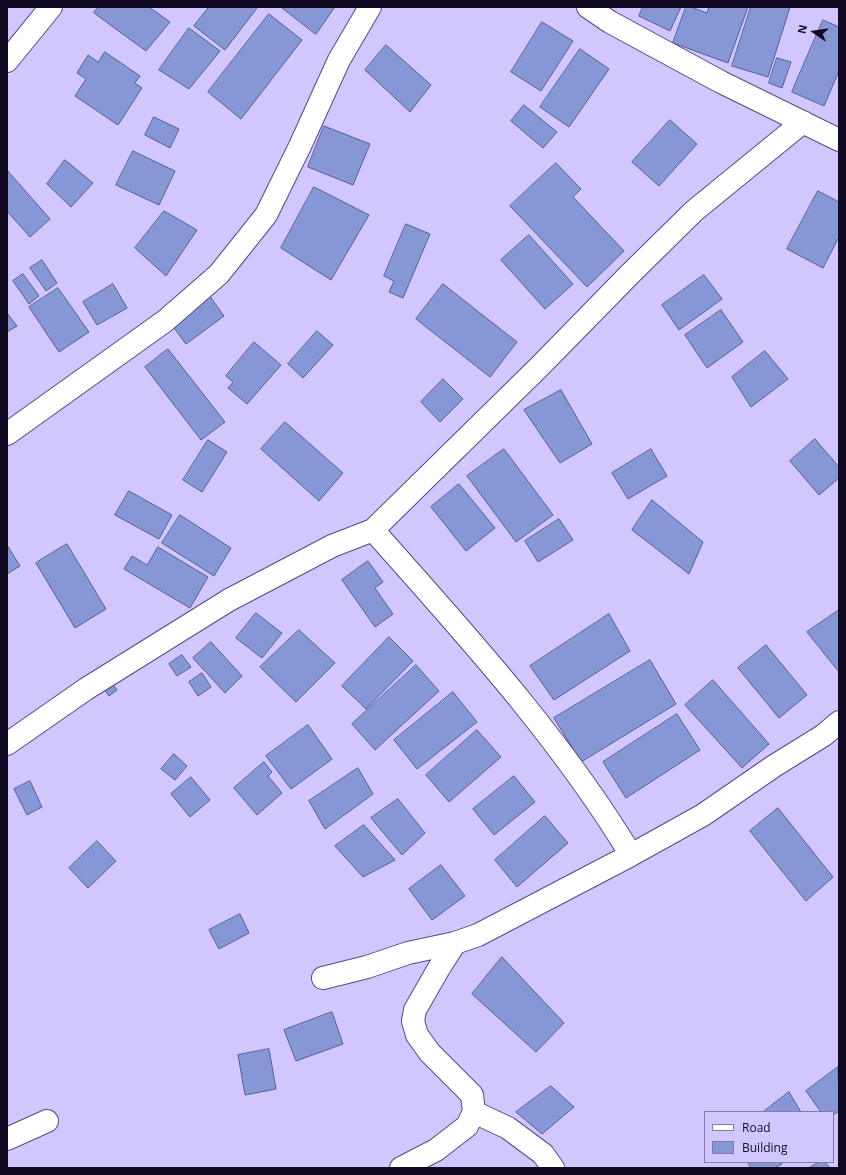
<!DOCTYPE html>
<style>
body{margin:0}
#map{position:relative;width:846px;height:1175px;overflow:hidden;background:#d1c6fd;font-family:"Open Sans",sans-serif}
canvas{display:block}
.frame{position:absolute;inset:0;border:8px solid #120b23;pointer-events:none}
.legend{position:absolute;left:704px;top:1111px;width:130px;height:52px;box-sizing:border-box;background:#d1c6fd;border:1px solid #857ba6;margin:0;padding:5px 7px;list-style:none;font-size:12px;color:#120b23}
.legend li{display:flex;align-items:center;gap:8px;height:20px}
.legend b{width:20px;border:1px solid #857ba6}
.north{position:absolute;left:794px;top:12px;width:40px;height:40px;-webkit-text-stroke:3px #d1c6fd;paint-order:stroke;rotate:283deg;font-size:11px;font-weight:700;line-height:16px;text-align:center;color:#120b23}
.north::after{content:'';display:block;margin:auto;width:14px;height:18px;background:#120b23;clip-path:polygon(50% 0,100% 100%,50% 72%,0 100%)}
</style>
<div id="map">
<canvas width="846" height="1175"></canvas>
<div class="frame"></div>
<ul class="legend">
<li><b style="height:5px;background:#fff"></b>Road</li>
<li><b style="height:11px;background:#8796d5"></b>Building</li>
</ul>
<div class="north">N</div>
</div>
<script>
const g = document.querySelector('canvas').getContext('2d');
g.lineJoin = 'round';
function paint(path, color) { g.fillStyle = color; g.fill(path, 'evenodd'); }
function trace(path, color, width, dash) { g.strokeStyle = color; g.lineWidth = width; g.lineCap = dash ? 'butt' : 'round'; g.setLineDash(dash || []); g.stroke(path); }
const building = new Path2D(`
 M98 7H149L170 22 146 51 94 13Z
 M209 7H255L257 8 225 50 194 26Z
 M281 7H335L316 34Z
 M643 7H681L670 31 639 16Z
 M686 7H691L707 13 709 7H748L728 63 673 43Z
 M751 7H790L768 77 732 66Z
 M269 14 302 40 241 119 208 92Z
 M823 20 839 27V71L824 106 792 92Z
 M542 22 573 41 541 91 511 72Z
 M189 28 220 51 189 89 159 70Z
 M386 45 431 85 410 112 365 70Z
 M580 49 609 69 569 127 540 107Z
 M105 52 140 76 135 83 142 88 118 125 75 96 86 79 77 73 88 55 98 62Z
 M777 58 791 62 782 88 769 83Z
 M524 105 557 132 543 148 511 121Z
 M154 117 179 129 170 148 145 135Z
 M670 120 697 144 659 186 632 162Z
 M324 126 370 144 353 185 308 167Z
 M133 151 175 171 159 205 116 185Z
 M65 160 93 183 71 207 47 184Z
 M556 163 581 189 573 197 624 251 587 287 510 206Z
 M7 170 50 219 30 237 7 211Z
 M314 187 369 215 331 280 281 248Z
 M818 191 839 202V237L823 268 787 249Z
 M164 211 197 230 166 276 135 248Z
 M406 224 430 234 403 298 389 292 394 281 384 276Z
 M529 235 573 284 545 309 501 260Z
 M42 260 57 283 46 291 30 268Z
 M23 274 39 296 29 304 13 281Z
 M704 275 722 299 679 330 662 305Z
 M113 284 127 308 97 325 83 302Z
 M443 284 517 342 490 377 416 319Z
 M58 288 89 332 59 352 29 307Z
 M209 295 224 316 186 344 171 324Z
 M721 310 743 342 707 368 685 335Z
 M7 313 17 326 7 332Z
 M317 331 333 345 303 378 288 364Z
 M254 342 281 365 247 404 228 388 233 382 226 376Z
 M168 349 225 422 201 440 145 367Z
 M765 351 788 379 751 407 732 377Z
 M443 379 463 399 440 422 421 402Z
 M561 390 592 444 560 463 524 410Z
 M285 422 343 473 319 501 261 449Z
 M815 439 839 467V478L819 495 790 461Z
 M208 440 227 452 202 492 183 480Z
 M504 449 553 515 516 542 467 476Z
 M651 449 667 476 628 499 612 473Z
 M459 484 495 528 466 551 431 507Z
 M129 491 172 515 159 539 115 515Z
 M652 500 703 542 689 574 632 530Z
 M180 515 231 548 214 576 162 543Z
 M559 519 573 540 538 562 525 541Z
 M67 544 106 609 75 628 36 563Z
 M7 545 20 566 7 574Z
 M158 547 208 577 190 608 124 569 132 556 147 565Z
 M368 561 383 582 375 588 393 614 375 627 342 580Z
 M839 610V672L807 632Z
 M256 613 282 633 262 658 236 638Z
 M609 614 630 651 554 700 530 666Z
 M299 630 335 663 296 702 260 667Z
 M389 637 413 661 366 709 342 686Z
 M211 642 242 676 225 693 193 658Z
 M766 645 807 695 779 718 738 668Z
 M182 655 191 667 177 676 169 664Z
 M650 660 676 704 581 762 554 718Z
 M416 665 439 691 375 750 352 724Z
 M202 673 211 687 198 696 189 682Z
 M110 680 117 690 109 696 102 686Z
 M713 680 769 744 742 768 685 705Z
 M453 692 477 722 417 769 394 740Z
 M677 714 700 750 626 798 603 762Z
 M308 725 332 759 291 789 266 756Z
 M477 730 501 757 449 802 426 775Z
 M174 754 187 766 175 780 161 769Z
 M264 762 272 772 268 776 282 793 257 815 234 788Z
 M358 768 373 794 325 829 309 801Z
 M514 776 535 802 494 835 473 809Z
 M191 777 210 800 190 817 171 794Z
 M30 781 42 807 27 815 14 789Z
 M398 799 425 833 402 855 371 818Z
 M778 808 833 877 806 901 750 831Z
 M545 816 568 843 517 887 495 860Z
 M364 825 395 860 363 877 335 846Z
 M97 841 116 861 88 888 69 868Z
 M441 865 465 896 432 920 409 889Z
 M240 914 249 933 219 949 209 930Z
 M502 957 564 1023 536 1052 472 994Z
 M332 1012 343 1044 296 1061 284 1030Z
 M269 1049 276 1089 245 1095 238 1055Z
 M838 1067 839 1111 833 1115V1112H821L806 1091Z
 M551 1086 574 1107 542 1134 516 1112Z
 M789 1092 801 1112H763Z
 M748 1162H781L782 1164 774 1168H751Z
 M819 1162H825L830 1168H809Z`);
paint(building, '#8796d5');
trace(building, '#535f9a', 1);
const street = new Path2D(`
 M588 7 610 22 721 82 839 140
 M7 61 51 7
 M7 434 165 321 219 274 266 215 300 146 339 60 370 7
 M373 530C465 634 559 736 631 855L703 815 774 766 824 735 839 722
 M7 744 86 689 229 600 332 546 373 530 540 366 630 274 694 211 803 122
 M323 978 367 967 408 953 455 943 478 935 631 855
 M474 1112 508 1128 543 1154 553 1168
 M7 1139 47 1121
 M401 1168 436 1150 467 1126 474 1112 472 1095 430 1053 417 1035 413 1021 415 1010 439 968 455 943`);
trace(street, '#584984', 24);
trace(street, '#fff', 22);
</script>
